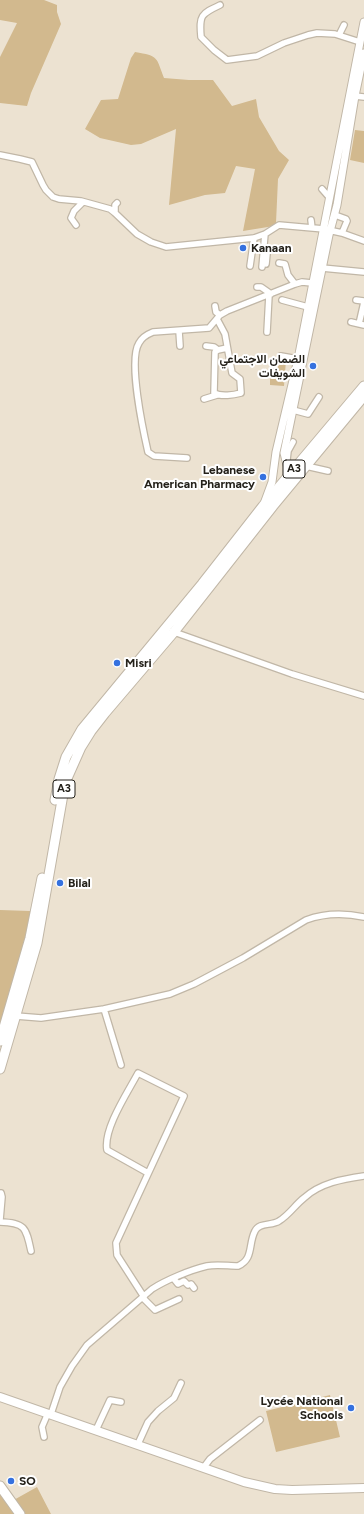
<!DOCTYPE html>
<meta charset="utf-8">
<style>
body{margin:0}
canvas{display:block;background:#ece2d1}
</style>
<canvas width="364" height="1514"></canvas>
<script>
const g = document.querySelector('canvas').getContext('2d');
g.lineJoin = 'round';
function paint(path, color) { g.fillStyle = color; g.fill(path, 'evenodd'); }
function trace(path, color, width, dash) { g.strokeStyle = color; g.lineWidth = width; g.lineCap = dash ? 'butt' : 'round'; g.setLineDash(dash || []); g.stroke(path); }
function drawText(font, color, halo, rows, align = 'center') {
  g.font = font + ' Figtree,Vazirmatn,sans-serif'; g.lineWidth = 4; g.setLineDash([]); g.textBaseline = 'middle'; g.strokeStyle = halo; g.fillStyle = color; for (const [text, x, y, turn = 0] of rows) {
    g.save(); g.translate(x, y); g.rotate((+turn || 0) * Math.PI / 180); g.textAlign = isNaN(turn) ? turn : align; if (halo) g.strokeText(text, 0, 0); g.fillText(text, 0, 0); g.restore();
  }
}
paint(new Path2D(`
 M0 0H44L57 5V12L61 24 31 93 27 106 0 103V57L17 23 0 20Z
 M135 52C159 56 156 57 164 78L189 80H213L232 106 256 99 259 117 279 151 289 160 278 179 276 223 274 226 243 231 255 169 236 166 225 193 205 195 169 205 176 129 141 144 131 145 100 138 85 129 101 100 118 99 131 58Z
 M355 130 364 131V163L350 160Z
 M270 358 286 360 284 386 270 385Z
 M0 910 30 911 46 914 0 1037Z
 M330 1395 340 1437 276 1452 266 1411Z
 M37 1487 51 1514H0V1495L2 1494 12 1501Z`), '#d2b98e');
const minor = new Path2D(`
 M220 5C201 14 199 15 201 37L214 50 227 60 257 56 284 43 308 35 317 33 335 34 360 42
 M339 35 344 25
 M355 96 364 97
 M0 155 20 159 32 162 43 185 46 190 53 197 59 199 81 201 110 209 115 213 137 234 151 242 166 247 254 238 265 234 279 225 324 229 342 233 364 241
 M322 189 329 197
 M115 213V205L117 203
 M335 215 346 219 347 221 342 233
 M311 220 312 228
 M76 225 71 218 74 211 83 202
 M279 263 285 264 288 275 295 284
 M266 264 267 254
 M250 266 254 238
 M262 267 265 234
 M322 268 364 272
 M257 287H261L271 294
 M282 300 308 307
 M356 300 364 301
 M215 306 216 312 220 315
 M217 319 225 334 232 373 240 379 241 393C234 395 221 397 214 393L215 352 218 350 227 348
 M351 322 364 325
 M359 324 364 302
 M179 331 180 346
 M267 332 269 295
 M206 346 214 347 218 350
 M281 356 298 359
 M204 399 217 395
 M293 410 308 414 319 397
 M187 458 154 456 148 452C143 430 128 360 139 343 142 337 148 334 153 332L209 328 220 315 227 311 295 284 302 282 312 283
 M287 460 288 451 293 442
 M306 466 328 471
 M174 632 292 674 364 696
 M104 1009 121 1065
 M16 1016 41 1018 104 1009 170 994 194 984 243 958 306 920C325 913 345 913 364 917
 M0 1220 2 1197 1 1193
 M0 1222C25 1223 26 1227 31 1251
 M174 1279 178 1284 184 1281 188 1285 191 1284 194 1288
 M144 1297 117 1255 116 1243 184 1096 138 1073C128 1092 103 1129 107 1150L148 1173
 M143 1298 155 1310 179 1299
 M51 1414 60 1387 72 1366 87 1345 152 1289C166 1280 190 1270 207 1266 217 1264 228 1266 238 1266 254 1259 248 1244 255 1231 259 1222 272 1226 279 1221 289 1215 295 1205 304 1198 320 1183 343 1179 364 1176
 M96 1430 110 1400 121 1402
 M44 1437 42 1427 48 1413
 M138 1444 148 1422 158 1411 174 1398 181 1383
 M204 1467 210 1459 260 1420`);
const tertiary = new Path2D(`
 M293 470 287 465 284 453 329 235 337 205 355 96 364 53
 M265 501 272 482 276 452 298 359 364 22`);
const secondary = new Path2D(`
 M0 1397 244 1482 275 1489 292 1490 364 1488`);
const primary = new Path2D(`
 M0 1486 20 1514`);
const trunk = new Path2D(`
 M55 800 59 779 66 757 82 729 202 584 263 506 364 386
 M0 1041 30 938 42 878
 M0 1069 37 943 65 783 81 747 91 731 105 713 174 632 273 506 364 396`);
trace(minor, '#c1b7a7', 8);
trace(tertiary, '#c1b7a7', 9);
trace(secondary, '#c1b7a7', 10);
trace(primary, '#c1b7a7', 11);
trace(trunk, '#c1b7a7', 11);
trace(minor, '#fff', 5.5);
trace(tertiary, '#fff', 7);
trace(secondary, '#fff', 8);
trace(primary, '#fff', 9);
trace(trunk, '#fff', 9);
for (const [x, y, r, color] of [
 [243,248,4,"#3571df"],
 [313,366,4,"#3571df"],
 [263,477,4,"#3571df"],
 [117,663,4,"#3571df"],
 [60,883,4,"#3571df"],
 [351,1408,4,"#3571df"],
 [11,1481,4,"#3571df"]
]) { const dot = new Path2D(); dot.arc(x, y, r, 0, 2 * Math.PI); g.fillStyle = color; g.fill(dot); trace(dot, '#fff', 1.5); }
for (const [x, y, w] of [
 [294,469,22],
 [64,789,22]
]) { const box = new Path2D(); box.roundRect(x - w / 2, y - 9, w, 18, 3); g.fillStyle = '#fff'; g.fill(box); trace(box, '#24211a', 1); }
drawText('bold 11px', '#24211a', null, [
 ["A3",294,469],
 ["A3",64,789]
]);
drawText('bold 12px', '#24211a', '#fff', [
 ["Kanaan",251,248],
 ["الضمان الاجتماعي",305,359,"right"],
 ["الشويفات",305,373,"right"],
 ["Lebanese",255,470,"right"],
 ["American Pharmacy",255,484,"right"],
 ["Misri",125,663],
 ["Bilal",68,883],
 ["Lycée National",343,1401,"right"],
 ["Schools",343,1415,"right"],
 ["SO",19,1481]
], 'left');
</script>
